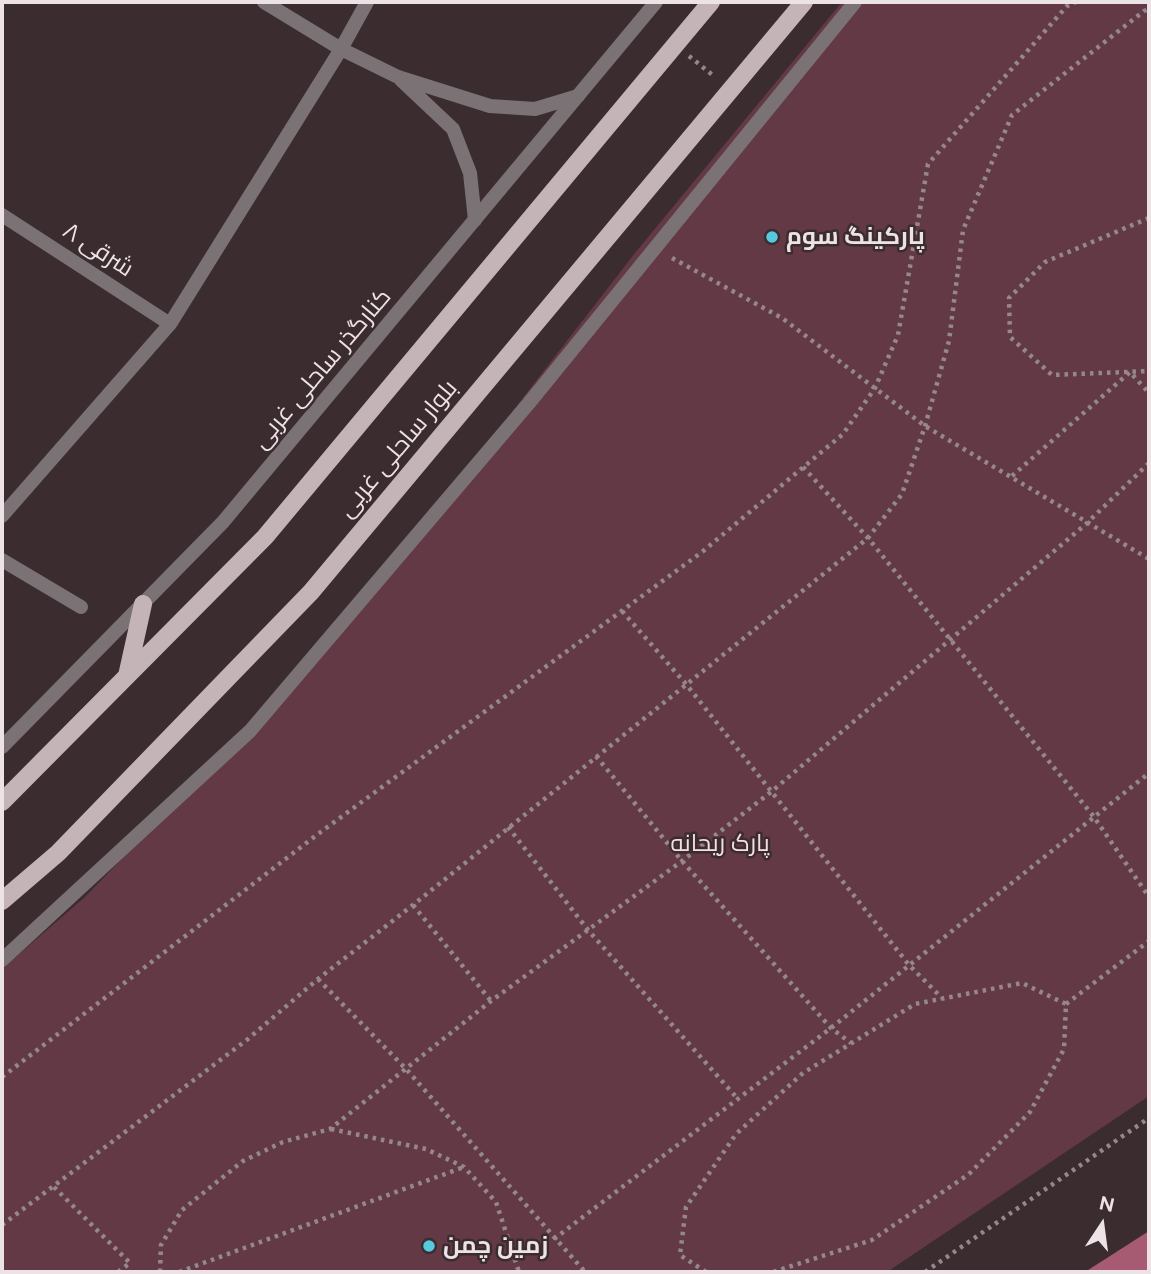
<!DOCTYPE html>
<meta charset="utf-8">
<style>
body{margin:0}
#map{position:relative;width:1151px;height:1274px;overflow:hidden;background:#3b2c30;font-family:Figtree,sans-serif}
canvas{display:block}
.frame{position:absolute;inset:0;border:4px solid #ede3e6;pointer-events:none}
.north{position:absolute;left:1067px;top:1190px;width:70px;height:70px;-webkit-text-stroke:5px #3b2c30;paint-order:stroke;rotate:13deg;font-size:19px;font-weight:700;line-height:28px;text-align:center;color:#ede3e6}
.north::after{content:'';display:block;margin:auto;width:24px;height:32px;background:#ede3e6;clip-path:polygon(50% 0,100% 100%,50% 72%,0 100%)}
</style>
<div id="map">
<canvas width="1151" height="1274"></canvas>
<div class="frame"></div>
<div class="north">N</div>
</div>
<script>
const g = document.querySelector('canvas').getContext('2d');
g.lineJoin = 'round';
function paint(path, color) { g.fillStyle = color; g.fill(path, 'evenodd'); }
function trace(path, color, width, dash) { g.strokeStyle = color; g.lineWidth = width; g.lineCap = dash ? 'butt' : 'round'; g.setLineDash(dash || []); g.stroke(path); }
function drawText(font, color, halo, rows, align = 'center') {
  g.font = font + ' Figtree,Cairo,sans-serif'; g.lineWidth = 5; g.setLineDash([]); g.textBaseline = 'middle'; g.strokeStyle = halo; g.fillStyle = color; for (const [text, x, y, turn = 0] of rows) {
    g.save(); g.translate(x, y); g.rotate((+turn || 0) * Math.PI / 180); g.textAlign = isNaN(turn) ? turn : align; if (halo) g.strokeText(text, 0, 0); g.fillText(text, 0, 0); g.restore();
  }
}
paint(new Path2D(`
 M842 2H1149V1096L887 1272H2V969L86 896 344 629 635 253Z`), '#643946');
paint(new Path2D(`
 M1149 1231V1272H1085Z`), '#a65b72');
trace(new Path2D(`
 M689 56 715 77
 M1149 218 1045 262 1009 298 1010 337 1052 375 1149 371
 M672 258 782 318 925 426 1149 559
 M803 467 868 538 1094 817 1149 897
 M1012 476 1130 372 1149 393
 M622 611 686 684 909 965 942 998
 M596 756 682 861 831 1028 851 1043
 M508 827 588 930 737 1098
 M413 905 491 1001
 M318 979 407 1070 585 1272
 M1066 1004 1149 941
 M2 1077 318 834 702 552 843 434 875 388 898 335 928 164 1067 6 1076 2
 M331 1129 426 1149 464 1167 496 1202 519 1272
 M54 1187 130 1263 118 1272
 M2 1225 248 1039 318 979 413 905 868 538 902 494 925 426 949 341 963 230 1012 115 1144 11 1149 9
 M554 1239 831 1028 1149 773
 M160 1272 161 1245 182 1210 243 1161 283 1142 330 1129 491 1001 682 861 771 792 1086 524 1149 463
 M179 1272 464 1167
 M706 1272 680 1255 686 1207 736 1134 803 1073 915 1004 1022 983 1066 1004 1064 1049 1030 1112 969 1174 872 1240 773 1272
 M925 1272 1149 1118`), '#94888b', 4.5, [3.5, 5]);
trace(new Path2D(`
 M264 2 341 49 398 77 490 106 535 109 578 96
 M401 80 453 129 470 173 475 220
 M2 215 170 324
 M2 516 170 324 341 49 367 2
 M2 560 81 607`), '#7a7274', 14);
trace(new Path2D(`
 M2 747 223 522 656 2
 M2 960 250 731 529 403 855 2`), '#7a7274', 14);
trace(new Path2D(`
 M127 676 143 604
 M2 802 265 537 711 2
 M2 901 58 853 311 592 804 2`), '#c4b4b8', 18);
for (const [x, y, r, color] of [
 [772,237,7,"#55cadf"],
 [429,1246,7,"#55cadf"]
]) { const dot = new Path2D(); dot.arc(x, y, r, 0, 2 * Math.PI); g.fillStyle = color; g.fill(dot); trace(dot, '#3b2c30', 2.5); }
drawText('bold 24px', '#ede3e6', '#3b2c30', [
 ["پارکینگ سوم",786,237],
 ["زمین چمن",443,1246]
], 'left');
drawText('24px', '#ede3e6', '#3b2c30', [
 ["۸ شرقی",98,250,33],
 ["کنارگذر ساحلی غربی",322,369,-50],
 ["بلوار ساحلی غربی",398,449,-50]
]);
drawText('24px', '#f4dde3', '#3b2c30', [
 ["پارک ریحانه",720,844]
]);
</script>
